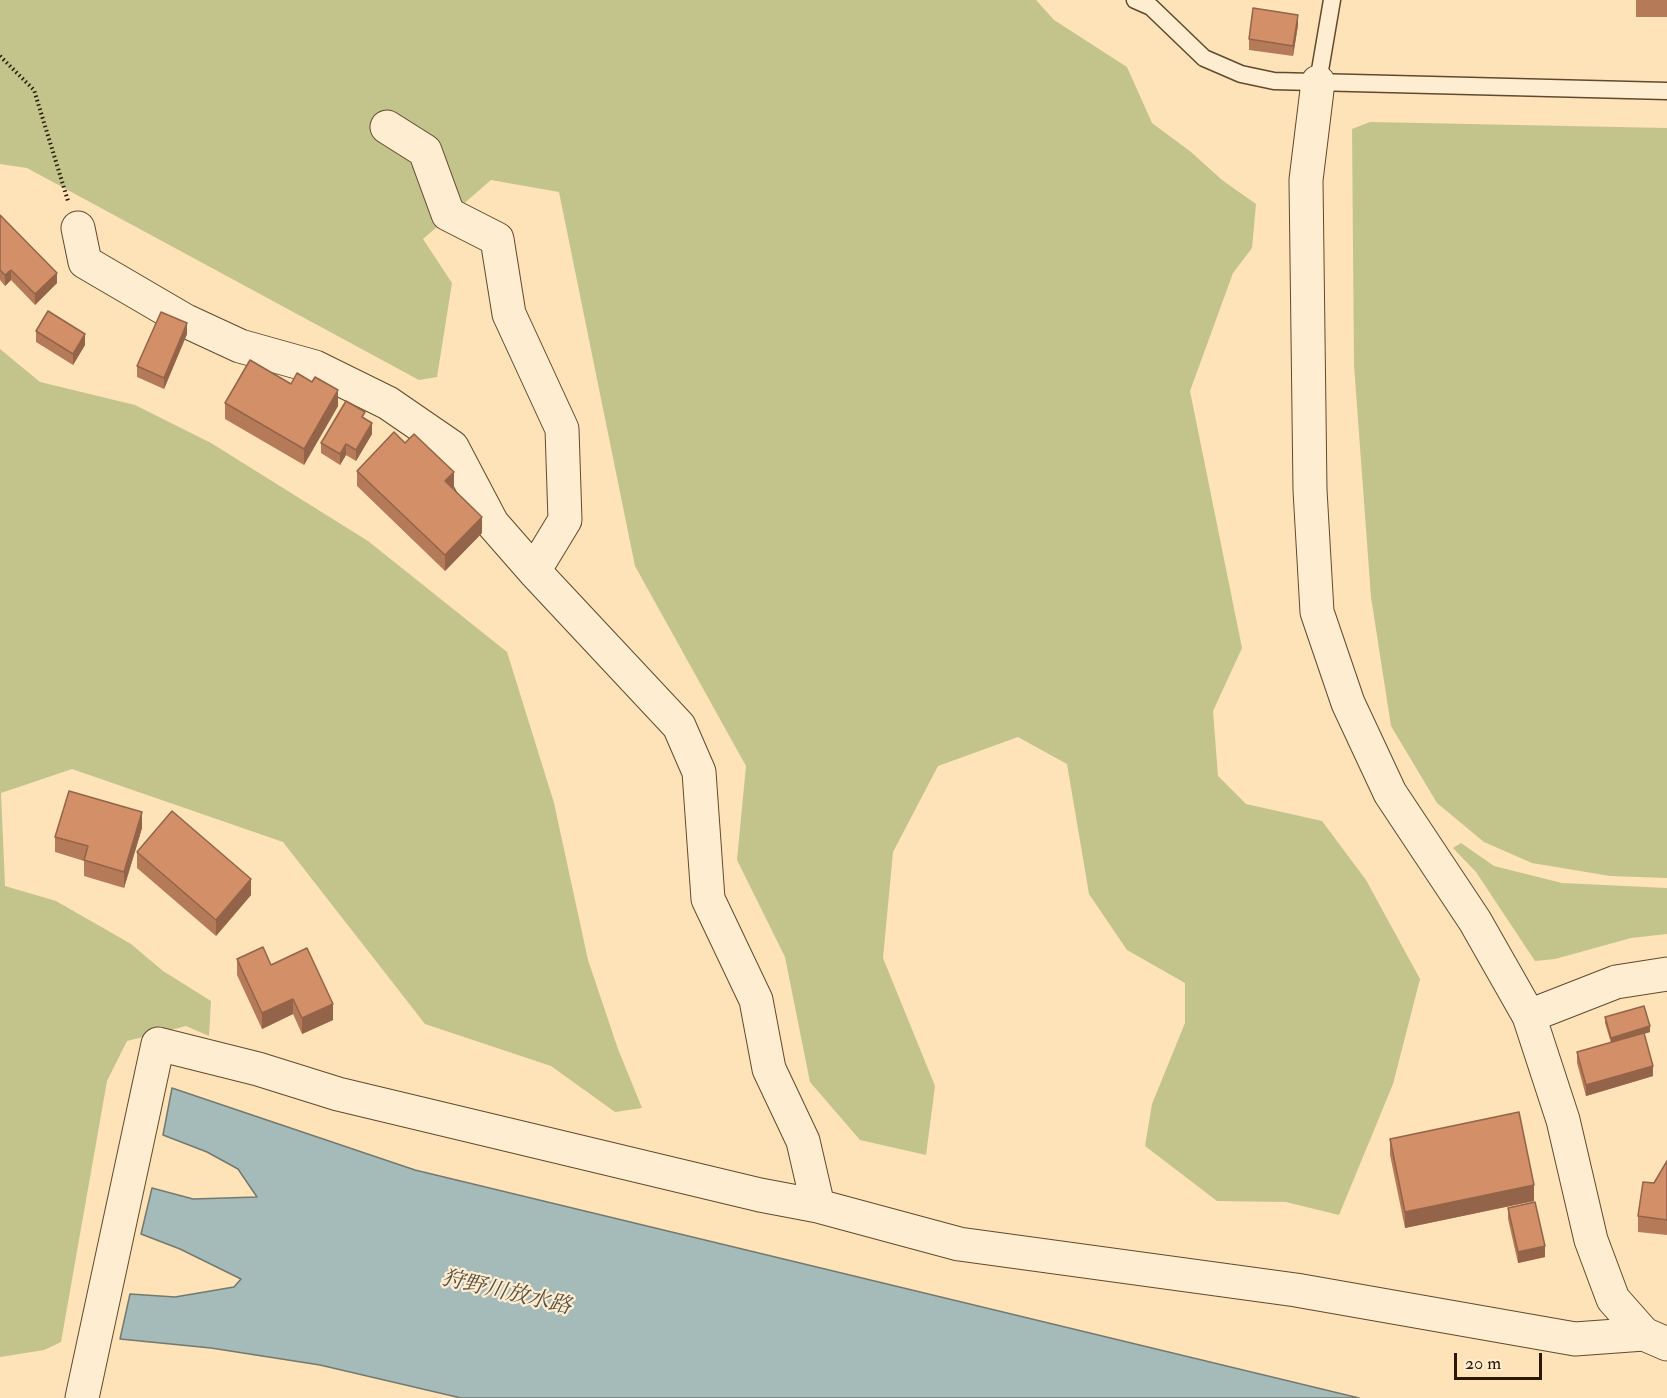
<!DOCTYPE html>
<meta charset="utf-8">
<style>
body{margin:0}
#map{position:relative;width:1667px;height:1398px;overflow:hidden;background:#fde3b7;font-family:"IM FELL Double Pica",serif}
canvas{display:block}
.scale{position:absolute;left:1454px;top:1353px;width:88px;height:27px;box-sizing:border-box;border:3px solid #2c1702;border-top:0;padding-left:8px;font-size:18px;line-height:21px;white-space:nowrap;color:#2c1702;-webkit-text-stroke:4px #feedd0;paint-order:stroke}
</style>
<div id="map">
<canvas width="1667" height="1398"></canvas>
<div class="scale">20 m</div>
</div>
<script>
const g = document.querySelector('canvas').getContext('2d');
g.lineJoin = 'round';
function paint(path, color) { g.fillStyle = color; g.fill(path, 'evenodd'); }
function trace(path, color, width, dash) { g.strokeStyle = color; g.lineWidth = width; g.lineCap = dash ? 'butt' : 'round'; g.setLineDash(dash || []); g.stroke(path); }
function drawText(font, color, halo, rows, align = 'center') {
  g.font = font + ' "IM FELL Double Pica","Noto Serif JP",serif'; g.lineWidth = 4.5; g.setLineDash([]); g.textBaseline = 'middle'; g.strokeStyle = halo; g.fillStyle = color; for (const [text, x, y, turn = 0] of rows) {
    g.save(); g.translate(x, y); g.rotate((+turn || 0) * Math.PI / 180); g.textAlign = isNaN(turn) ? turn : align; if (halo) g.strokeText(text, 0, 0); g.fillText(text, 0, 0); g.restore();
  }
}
paint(new Path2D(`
 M0 0H1036L1054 20 1127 67 1152 123 1191 152 1222 180 1256 204 1252 248 1233 273 1190 391 1242 648 1213 711 1218 776 1246 804 1322 821 1366 880 1420 979 1393 1084 1339 1215 1286 1202 1217 1201 1145 1146 1152 1104 1185 1023V983L1127 950 1089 894 1067 764 1018 737 938 766 893 852 883 958 935 1086 926 1155 860 1140 810 1082 785 957 737 860 746 766 635 566 559 192 491 180 423 239 452 283 437 377 419 380 27 168 0 164Z
 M1370 122 1667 128V878L1610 876 1532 863 1484 842 1437 803 1391 726 1371 597 1354 365 1352 129Z
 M0 349 40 382 135 405 211 443 368 541 507 652 554 803 588 960 618 1049 642 1108 615 1112 551 1066 425 1024 283 842 72 769 1 793 5 886 56 901 131 944 163 971 211 1001 209 1036 186 1026 127 1041 107 1081 61 1342 44 1350 0 1357Z
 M1461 843 1494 866 1562 883 1667 888V934L1631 938 1555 959 1535 961 1476 872 1453 848Z`), '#c3c38c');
const water = new Path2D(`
 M172 1088 415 1170 1359 1398H461L320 1365 211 1348 120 1339 130 1294 175 1297 234 1287 241 1279 180 1249 141 1234 152 1188 193 1199 257 1197 238 1169 207 1152 163 1135Z`);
paint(water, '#a4bbb9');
trace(water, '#747970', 1.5);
const service = new Path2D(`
 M1135 0 1151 7 1204 58 1241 74 1274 81 1667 91
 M1318 82 1332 0`);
const minor = new Path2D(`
 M387 127 425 151 448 214 497 239 509 314 562 429 565 520 534 571
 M78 228 85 262 186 321 240 346 315 367 388 403 452 447 492 523 534 571 679 726 699 772 708 899 756 1000 769 1069 803 1141 818 1206
 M1529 1016 1616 982 1667 974
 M82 1398 158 1044 258 1069 338 1094 760 1195 818 1206 959 1244 1296 1290 1575 1339 1644 1334`);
const tertiary = new Path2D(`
 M1318 82 1306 180 1310 490 1317 612 1348 703 1390 793 1475 921 1529 1016 1563 1120 1591 1240 1613 1299 1644 1334 1667 1344`);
trace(service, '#604a2f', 19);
trace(minor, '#604a2f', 35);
trace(tertiary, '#604a2f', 35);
trace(new Path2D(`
 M0 56 34 90 68 201`), '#2c1702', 4, [1.5, 3]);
trace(service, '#feedd0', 16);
trace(minor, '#feedd0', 33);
trace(tertiary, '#feedd0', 33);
paint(new Path2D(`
 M1636 0H1667V17H1636Z
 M1298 25 1293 56 1249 50V39Z
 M0 215 57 283 35 305 11 280 5 286 0 280Z
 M36 331 85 345 73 365 36 342Z
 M187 334 164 389 137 377V366Z
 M291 384 338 406 304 465 225 419V403Z
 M365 419 372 434 356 461 346 455 340 465 321 453V443Z
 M357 471 454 487 453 489 482 533 445 571 357 486Z
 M142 828 124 888 84 876V861L55 852V837Z
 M137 852 251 895 216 936 137 868Z
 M237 959 271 965 333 1020 302 1034 293 1014 262 1029 237 975Z
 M1605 1017 1650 1032 1644 1034 1653 1076 1586 1096 1577 1063V1052L1611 1043 1605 1023Z
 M1390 1139 1534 1201 1405 1228 1390 1155Z
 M1667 1161V1235L1638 1232V1216L1654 1183Z
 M1508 1208 1545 1257 1518 1263 1508 1219Z`), '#b57b59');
paint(new Path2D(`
 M1298 15V25L1293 56V46Z
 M11 270V280L5 286V275Z
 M57 273V283L35 305V294Z
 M187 323V334L164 389V378Z
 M85 334V345L73 365V354Z
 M338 390V406L304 465V449Z
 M372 423V434L356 461V450Z
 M346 444V455L340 465V454Z
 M454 472V487L445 497V481Z
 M482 517V533L445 571V555Z
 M142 812V828L124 888V872Z
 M251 879V895L216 936V920Z
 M293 999V1014L262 1029V1013Z
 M333 1004V1020L302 1034V1018Z
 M1650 1026V1032L1611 1043V1038Z
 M1653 1066V1076L1586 1096V1085Z
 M1534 1185V1201L1405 1228V1212Z
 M1545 1246V1257L1518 1263V1252Z`), '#936449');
const building = new Path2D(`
 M1253 8 1298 15 1293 46 1249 39Z
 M0 215 57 273 35 294 11 270 5 275 0 270Z
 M48 311 85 334 73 354 36 331Z
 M161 312 187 323 164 378 137 366Z
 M250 360 291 384 297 373 312 382 315 377 338 390 304 449 225 403Z
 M346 401 365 412 362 417 372 423 356 450 346 444 340 454 321 443Z
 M394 432 405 443 414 434 454 472 445 481 482 517 445 555 357 471Z
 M69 791 142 812 124 872 84 860 88 846 55 837Z
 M172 811 251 879 216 920 137 852Z
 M263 947 271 965 307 948 333 1004 302 1018 293 999 262 1013 237 959Z
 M1644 1006 1650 1026 1611 1038 1605 1017Z
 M1644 1033 1653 1066 1586 1085 1577 1052Z
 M1519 1112 1534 1185 1405 1212 1390 1139Z
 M1667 1161V1220L1638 1216 1643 1182 1654 1183Z
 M1535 1202 1545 1246 1518 1252 1508 1208Z`);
paint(building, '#d28f68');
trace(building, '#936449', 1.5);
drawText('italic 22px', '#565042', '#feedd0', [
 ["狩野川放水路",506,1294,13]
]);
</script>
